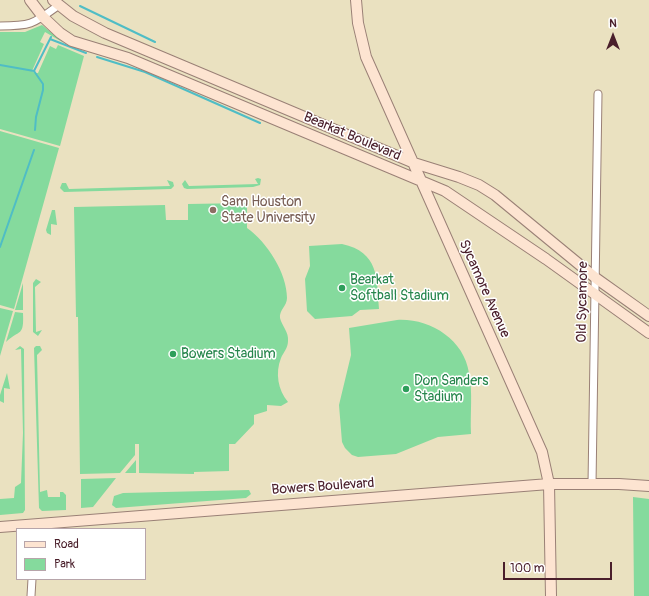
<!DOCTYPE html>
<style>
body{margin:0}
#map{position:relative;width:649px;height:596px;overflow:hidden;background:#eae1c0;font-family:Pangolin,sans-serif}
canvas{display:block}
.legend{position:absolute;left:16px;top:528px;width:130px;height:52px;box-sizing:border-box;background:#fff;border:1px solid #b7a5aa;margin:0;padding:5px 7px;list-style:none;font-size:12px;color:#4a1f2b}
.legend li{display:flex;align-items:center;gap:8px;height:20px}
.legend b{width:20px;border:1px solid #b7a5aa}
.north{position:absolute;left:593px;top:16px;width:40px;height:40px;-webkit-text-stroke:3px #fff;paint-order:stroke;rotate:0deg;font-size:11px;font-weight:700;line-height:16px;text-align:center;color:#4a1f2b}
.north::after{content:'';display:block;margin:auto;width:14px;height:18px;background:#4a1f2b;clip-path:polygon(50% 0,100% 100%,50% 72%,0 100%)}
.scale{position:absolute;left:503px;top:562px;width:109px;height:18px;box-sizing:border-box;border:2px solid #4a1f2b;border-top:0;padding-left:5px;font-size:12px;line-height:14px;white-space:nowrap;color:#4a1f2b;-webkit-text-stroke:3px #fff;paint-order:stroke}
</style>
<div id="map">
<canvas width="649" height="596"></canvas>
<ul class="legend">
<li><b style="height:5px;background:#fde4d1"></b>Road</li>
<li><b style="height:11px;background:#85da9d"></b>Park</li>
</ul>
<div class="north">N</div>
<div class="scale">100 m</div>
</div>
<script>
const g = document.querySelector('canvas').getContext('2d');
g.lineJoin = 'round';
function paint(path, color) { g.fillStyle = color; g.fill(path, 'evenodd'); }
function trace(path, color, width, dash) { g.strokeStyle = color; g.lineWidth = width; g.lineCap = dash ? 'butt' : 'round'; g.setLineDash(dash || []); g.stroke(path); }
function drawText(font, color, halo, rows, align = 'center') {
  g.font = font + ' Pangolin,sans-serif'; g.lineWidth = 3; g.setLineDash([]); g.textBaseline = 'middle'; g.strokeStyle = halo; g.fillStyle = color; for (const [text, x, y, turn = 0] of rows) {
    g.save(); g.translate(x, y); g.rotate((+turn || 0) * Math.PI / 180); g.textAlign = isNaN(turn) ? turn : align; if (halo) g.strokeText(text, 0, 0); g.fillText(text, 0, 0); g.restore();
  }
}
paint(new Path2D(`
 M42 25 64 43 45 32 40 42 44 44 32 71 35 73H38L50 46 56 49 58 45 84 56 60 146 0 129V32H25Z
 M0 131 59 148 14 309 0 305Z
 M258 178 261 179 260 185 253 187 187 189 184 188 182 184 185 180 189 186 258 184 255 179Z
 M167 180 173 182 174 186 171 189 64 192 60 188 62 183H66L69 189 170 186Z
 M247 203V228C267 242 287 273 287 298 287 306 279 310 280 318 282 326 289 332 288 341 288 348 283 353 281 358 275 373 278 390 288 402L281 406 267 405V411L254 415V424L235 444H229V471L194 472V474L139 473V444H135V455L120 473 80 474 78 317H76L74 207 165 205 166 220H188V204Z
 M52 210H55L57 225 51 224V235L47 233 46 230Z
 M342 244C379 252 377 278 379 309L360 310 352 316 315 319 307 311 305 279 310 266 309 246Z
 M36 279 41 282 35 287 36 332 42 330 38 336 33 332V283Z
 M23 283V310H15Z
 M0 308 13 311 0 356Z
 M15 312 23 313C24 337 20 329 6 342Z
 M397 320C429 318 464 339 469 373 473 392 470 414 471 434L438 437 396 454 358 457 352 455 345 448 342 442 339 405 351 355 349 328Z
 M20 346 24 349V362L25 510 23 513 0 515V499L14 498 15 487 21 483 23 433 21 349 15 350Z
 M36 346H40L42 350 37 355 40 492 47 490 48 497H60V492H63L66 495V510L42 511 39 508 34 348Z
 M7 373 10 389 4 388V403L0 401V395Z
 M136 460V473H125Z
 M116 478 93 507 81 508V479Z
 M249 490 251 494 246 498 116 508 112 505 114 496 123 493Z
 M633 497 649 499V596H634Z`), '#85da9d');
trace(new Path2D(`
 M80 6 155 42
 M50 39 86 53
 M97 57 145 72 260 123
 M0 65 34 71 43 84V90L36 117 35 130
 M34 71 51 37
 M0 247 34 150`), '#4fbdc5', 2);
const street = new Path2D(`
 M0 26C32 26 33 24 59 5
 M592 484 598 94
 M31 596 32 579`);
const secondary = new Path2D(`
 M30 0 43 17 60 33 72 41 128 58 445 191 546 259 649 333
 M53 0 73 16 105 33 414 163 459 177 479 185 495 195 597 279 649 316
 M356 0 358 23 366 57 542 452 549 484 551 596
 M0 527 549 484H619L649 486`);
trace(street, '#9a8076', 9);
trace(secondary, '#9a8076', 12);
trace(street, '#fff', 7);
trace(secondary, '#fde4d1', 10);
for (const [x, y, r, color] of [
 [213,210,4,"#8d6e63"],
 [342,288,4,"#2e9e5b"],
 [173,354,4,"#2e9e5b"],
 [406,389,4,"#2e9e5b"]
]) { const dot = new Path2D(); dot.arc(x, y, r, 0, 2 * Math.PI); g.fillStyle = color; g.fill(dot); trace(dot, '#fff', 1.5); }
drawText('14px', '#4a1f2b', '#fff', [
 ["Bearkat Boulevard",352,137,23],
 ["Sycamore Avenue",484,289,66],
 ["Old Sycamore",583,302,-89],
 ["Bowers Boulevard",323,487,-4]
]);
drawText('14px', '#785e54', '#fff', [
 ["Sam Houston",221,202],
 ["State University",221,218]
], 'left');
drawText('14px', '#27864d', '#fff', [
 ["Bearkat",350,280],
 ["Softball Stadium",350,296],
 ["Bowers Stadium",181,354],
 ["Don Sanders",414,381],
 ["Stadium",414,397]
], 'left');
</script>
